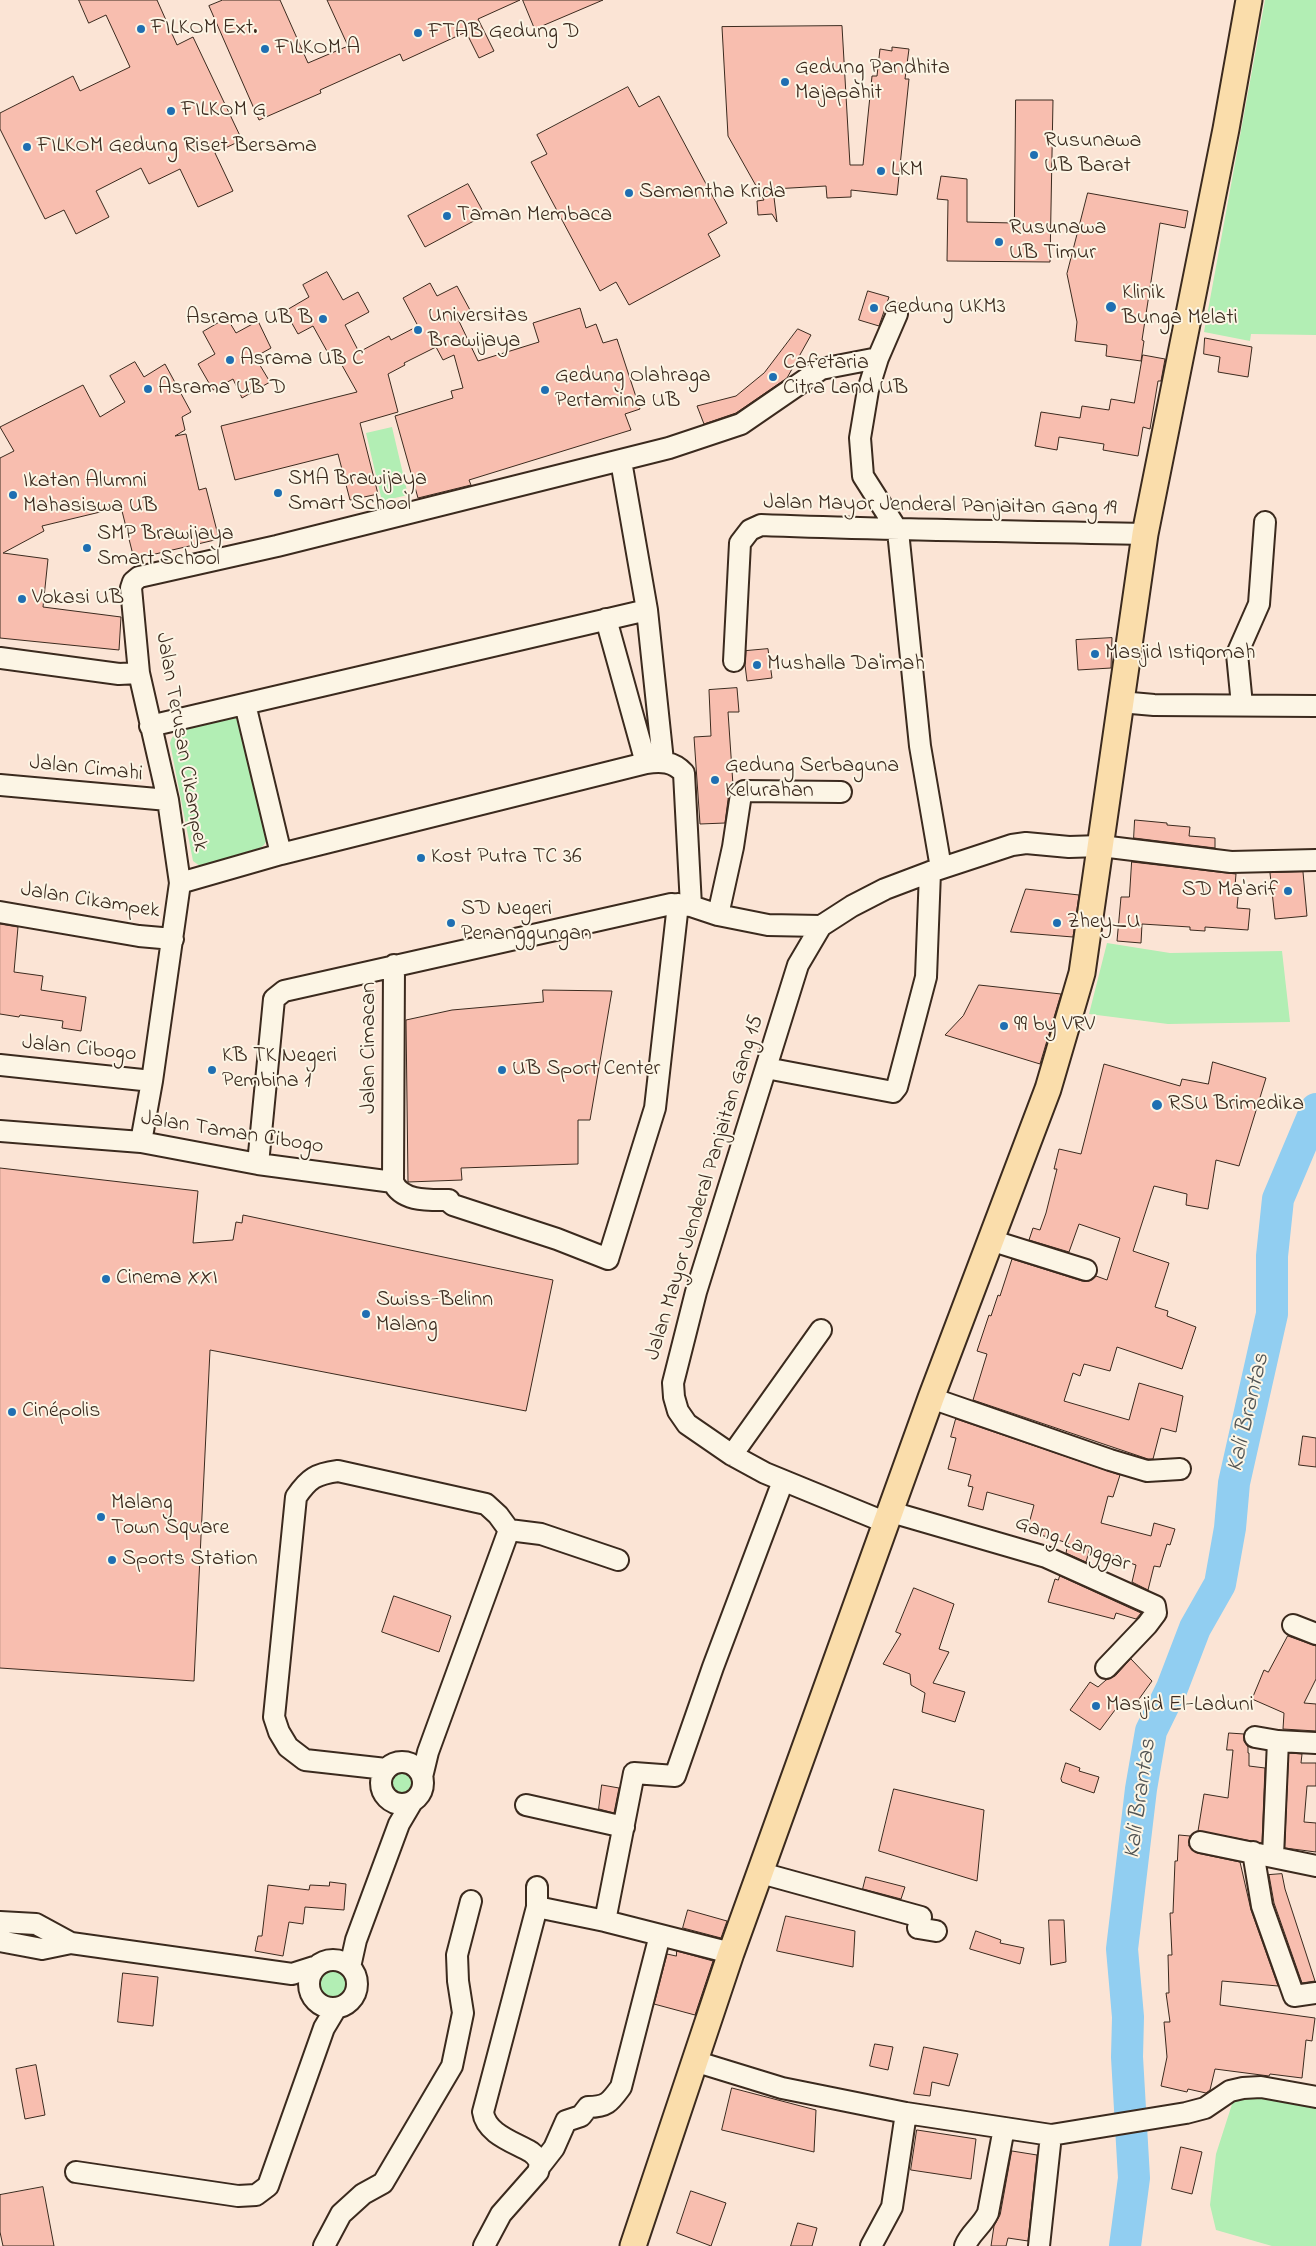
<!DOCTYPE html>
<meta charset="utf-8">
<style>
body{margin:0}
canvas{display:block;background:#fbe4d5}
</style>
<canvas width="1316" height="2246"></canvas>
<script>
const g = document.querySelector('canvas').getContext('2d');
g.lineJoin = 'round';
function paint(path, color) { g.fillStyle = color; g.fill(path, 'evenodd'); }
function trace(path, color, width, dash) { g.strokeStyle = color; g.lineWidth = width; g.lineCap = dash ? 'butt' : 'round'; g.setLineDash(dash || []); g.stroke(path); }
function drawText(font, color, halo, rows, align = 'center') {
  g.font = font + ' "Indie Flower",sans-serif'; g.lineWidth = 4; g.setLineDash([]); g.textBaseline = 'middle'; g.strokeStyle = halo; g.fillStyle = color; for (const [text, x, y, turn = 0] of rows) {
    g.save(); g.translate(x, y); g.rotate((+turn || 0) * Math.PI / 180); g.textAlign = isNaN(turn) ? turn : align; if (halo) g.strokeText(text, 0, 0); g.fillText(text, 0, 0); g.restore();
  }
}
paint(new Path2D(`
 M1265 0H1316V335L1251 334 1250 341 1204 332Z
 M392 427 408 495 382 501 366 433Z
 M228 715 234 717 241 724 267 840 264 845 260 848 200 866 193 861 170 743C176 721 209 720 228 715Z
 M1107 943 1170 953 1282 951 1290 1022 1168 1024 1089 1014Z
 M390 1784a12 12 0 1 1 24 0a12 12 0 1 1-24 0Z
 M318 1984a15 15 0 1 1 30 0a15 15 0 1 1-30 0Z
 M1245 2093 1316 2102V2246H1272L1216 2230 1210 2205 1216 2154 1234 2098Z`), '#b2eeb4');
trace(new Path2D(`
 M1125 2246 1134 2178 1127 2057 1128 2017 1122 1949 1141 1789 1151 1731 1172 1688 1195 1628 1220 1584 1230 1528 1234 1483 1272 1314V1256L1278 1199 1316 1109`), '#91cef1', 32);
const building = new Path2D(`
 M79 0H157L177 45 193 37 242 140 215 153 233 191 198 207 180 169 149 184 141 168 96 191 109 217 76 234 64 210 45 219 0 129V113L73 76 80 91 130 67 106 15 89 23Z
 M223 0H280L308 63 348 46 327 0H520L478 19 494 51 479 58 466 32 403 61 400 54 320 90 321 93 259 120 209 6Z
 M523 0H603L535 29Z
 M842 26 850 165H863L872 76H877L880 49 892 51V47L909 49 905 79H909L897 195 851 190V197L827 198 826 186 773 189 777 222 772 214 758 215 757 201 764 200 728 136 722 27Z
 M628 87 639 107 659 96 727 223 708 234 720 256 629 305 616 282 600 291 531 162 547 154 537 135Z
 M1016 100H1053L1050 262 947 261 948 200 937 199 941 176 967 179V222L1014 223Z
 M468 184 485 215 425 247 408 216Z
 M1088 193 1188 211 1185 228 1160 223 1142 340 1144 341 1141 361 1106 356 1107 345 1075 341 1077 322 1067 274Z
 M327 272 343 300 358 292 369 312 345 325 359 352 389 336 391 340 418 326 403 298 430 283 437 296 457 286 470 310 457 317 478 361 539 342 533 323 580 308 586 328 596 324 603 343 617 339 640 409 625 414 631 430 469 480 471 485 418 498 395 416 453 398 451 391 463 388 454 355 443 360 436 347 404 363 405 365 388 374 398 412 360 423 378 494 350 500 338 454 235 480 221 426 357 392 334 351 328 353 313 326 298 334 285 311 309 297 303 285Z
 M868 291 889 297 879 326 859 320Z
 M227 318 236 333 258 321 271 348 255 357 270 382 242 398 233 379 213 390 198 364 215 354 203 332Z
 M798 329 811 335 787 378 736 413 704 424 697 406 736 396 764 373Z
 M1205 338 1252 347 1248 377 1218 372 1220 357 1204 354Z
 M1143 355 1165 359 1161 381H1158L1150 429 1143 427 1138 456 1103 450 1104 444 1059 437 1057 450 1035 446 1041 412 1080 418 1082 406 1109 410 1111 399 1134 403Z
 M135 362 144 377 165 364 191 412 182 417 185 430 175 436 186 434 199 490 206 488 219 539 134 559 121 507 42 526 44 531 3 553 48 559 43 607 121 617 119 650 0 638V458L14 451 0 427 83 385 100 417 125 402 110 376Z
 M1112 638 1111 668 1078 670 1076 640Z
 M768 649 772 678 747 681 745 665 746 651Z
 M737 688 739 712H728L733 785 729 792 725 823 700 824 694 737 711 736 709 690Z
 M1135 820 1167 823V825L1190 827 1189 836 1215 838V848L1134 838Z
 M1132 862 1236 874 1235 886H1239L1237 908 1250 909 1248 930 1205 927V931L1190 930V927L1142 924 1141 943 1117 941 1121 897H1129Z
 M1303 872 1307 916 1275 919 1270 873Z
 M1026 889 1079 895 1073 937 1011 932Z
 M0 924 18 927 14 972 43 976 41 990 86 997 81 1031 62 1028 63 1021 20 1015 19 1017 0 1014Z
 M979 985 1061 994 1040 1064 945 1035 963 1016Z
 M543 990 612 991 590 1120H578V1164L461 1168 462 1180 408 1182 406 1020 452 1010 543 1002Z
 M1213 1062 1266 1078 1239 1166 1216 1160 1208 1209 1186 1205 1187 1194 1154 1186 1133 1251 1169 1263 1155 1307 1168 1311 1167 1316 1196 1327 1182 1369 1117 1347 1110 1371 1084 1364 1080 1376 1073 1373 1064 1401 1129 1420 1139 1383 1183 1396 1176 1432 1161 1428 1153 1459H1148L973 1400 987 1354 977 1351 989 1315 991 1316 998 1295 1000 1296 1012 1259 1082 1281H1089L1096 1276 1107 1280 1120 1238 1079 1224 1069 1252 1029 1240 1033 1228 1040 1230 1046 1213 1057 1169H1054L1059 1149 1081 1154 1104 1064 1180 1086 1182 1079 1208 1084Z
 M0 1168 198 1191 193 1243 233 1240 236 1222 242 1223 243 1215 553 1280 526 1411 210 1350 194 1681 0 1668Z
 M956 1419 1120 1475 1113 1497 1108 1496 1101 1523 1151 1536 1154 1523 1175 1529 1170 1545 1167 1544 1160 1567 1154 1566 1148 1590 1132 1582 1136 1565 1124 1561 1125 1559 1090 1548 1086 1562 1066 1553 1068 1543 1027 1531 1034 1505 987 1492 983 1510 968 1506 973 1487 968 1486 971 1475 948 1469 956 1438 951 1437Z
 M1303 1436 1316 1438V1467L1299 1465Z
 M1060 1576 1141 1613 1136 1619 1116 1613 1114 1619 1048 1602 1055 1579 1058 1580Z
 M914 1588 954 1604 939 1649 949 1652 933 1683 965 1692 955 1722 922 1712 925 1693 911 1685 910 1674 883 1664 901 1634 896 1632Z
 M394 1596 451 1616 439 1652 382 1632Z
 M1288 1636 1316 1646V1679L1304 1703 1316 1704V1731L1283 1729 1284 1713 1252 1699 1264 1670 1268 1672Z
 M1131 1659 1152 1681 1134 1706 1124 1698 1100 1730 1070 1710 1090 1682 1098 1687 1106 1680 1115 1676Z
 M1229 1733 1244 1734V1741L1248 1747V1753H1249V1766L1265 1768 1262 1843 1198 1831 1204 1794 1228 1798 1233 1750H1227Z
 M1289 1753 1302 1754 1301 1763H1316V1786H1307L1304 1822 1316 1823V1852L1285 1848Z
 M1066 1763 1080 1768 1079 1771 1099 1777 1094 1793 1062 1782 1061 1779Z
 M602 1785 619 1788 614 1813 599 1809Z
 M894 1789 984 1810 977 1881 879 1851Z
 M1179 1835 1190 1836 1189 1846 1197 1853 1240 1862 1251 1910 1278 1986 1222 1981 1220 2005 1315 2018 1312 2041 1306 2040 1302 2078 1270 2074 1269 2076 1215 2069 1210 2090 1206 2093 1188 2089 1187 2092 1161 2086 1167 2057 1164 2022H1170L1166 1993H1169L1168 1955H1172L1170 1913H1173L1175 1861H1177Z
 M1282 1874 1285 1889 1315 1981 1302 1983 1274 1903 1269 1875Z
 M866 1877 905 1887 901 1899 863 1889Z
 M330 1882 346 1884 344 1910 305 1907 303 1924 289 1922 283 1956 255 1951 258 1936H262L268 1885 309 1890 310 1885 329 1886Z
 M688 1910 727 1921 721 1938 683 1928Z
 M786 1916 855 1931 853 1967 777 1951Z
 M1049 1920H1064L1066 1962 1051 1965Z
 M976 1931 1001 1940 1000 1943 1024 1948 1020 1964 970 1949Z
 M677 1951 713 1961 695 2015 654 2004 667 1954 676 1956Z
 M123 1973 158 1977 153 2026 118 2022Z
 M875 2044 893 2047 888 2070 870 2066Z
 M924 2047 958 2054 949 2086 932 2082 930 2096 914 2094Z
 M36 2065 45 2115 25 2119 16 2069Z
 M732 2088 816 2110 814 2152 722 2130Z
 M917 2130 976 2139 971 2179 911 2170Z
 M1181 2147 1202 2152 1192 2194 1172 2189Z
 M1012 2151 1037 2155 1028 2241 1008 2238 1006 2246H991L994 2226 1000 2215Z
 M43 2187 54 2246H3L0 2232V2195Z
 M691 2191 726 2203 711 2246 677 2233Z
 M798 2223 817 2228 812 2246H791Z`);
paint(building, '#f8beaf');
trace(building, '#3b2a1e', 1);
const minor = new Path2D(`
 M897 314 878 358 868 390 860 438 863 476 898 531 920 746 941 868
 M621 461 647 610 663 761
 M606 619 646 763
 M0 658 119 674 139 673
 M734 661 740 543 750 530 761 525C889 530 1017 531 1145 534
 M1120 702 1154 705 1316 706
 M245 704 281 854
 M1242 705 1237 654 1259 604 1265 522
 M150 726 647 610
 M0 785 168 800
 M180 883 281 854 646 763C661 761 673 761 684 773L691 906
 M0 912 139 936 173 939
 M718 915 733 847 741 794 744 791 841 792
 M0 1065 152 1081
 M766 1068 893 1092 897 1087 926 977 930 872
 M0 1131 141 1142 258 1164 393 1182C402 1202 429 1200 449 1200
 M141 1142 152 1081 180 883 168 800 139 673 131 588 133 582 139 577 277 546 669 448 741 424 821 369 878 358
 M258 1164 274 999 284 991 671 904 691 906 718 915 768 925 821 926
 M393 1182 394 965
 M447 1200 453 1205 557 1239 608 1259 655 1108 678 904
 M990 1240 1086 1270
 M931 1398 1110 1460 1147 1471 1180 1469
 M732 1455 821 1330
 M891 1512 1046 1557 1155 1606 1156 1613 1147 1625 1106 1668
 M887 1523 765 1473 732 1455 687 1424 678 1411 674 1397 673 1383 696 1292 798 965 821 926 852 906 885 889 930 872 1012 845 1026 843 1069 847 1101 846 1231 862 1316 860
 M509 1530 541 1534 618 1560
 M1293 1625 1316 1634
 M1255 1737 1278 1741 1316 1743
 M381 1783a21 21 0 1 1 42 0a21 21 0 1 1-42 0Z
 M386 1769 305 1760 288 1747 279 1732 274 1717 296 1497C309 1478 316 1474 338 1471L486 1504 498 1515 509 1530 428 1752 422 1777
 M526 1805 624 1827
 M1200 1842 1316 1866
 M1253 1852 1262 1906 1294 1996 1316 1993
 M1273 1856 1278 1741
 M761 1873 921 1917 918 1928 936 1931
 M537 1907 605 1921 731 1953
 M605 1921 634 1773 675 1776 713 1667 783 1481
 M0 1922 36 1924 71 1943
 M0 1941 42 1949 71 1943 292 1974 314 1967
 M309 1984a24 24 0 1 1 48 0a24 24 0 1 1-48 0Z
 M350 1967 356 1940 399 1824 412 1802
 M694 2061 782 2088 906 2113 1051 2135 1186 2113 1205 2108 1230 2091 1243 2088 1261 2087 1316 2097
 M540 2166 554 2148 566 2121 581 2116 588 2107C607 2107 610 2102 621 2087L660 1935
 M76 2172 238 2196 256 2195 268 2186 324 2028 336 2008
 M324 2246 341 2214 363 2194 383 2183 452 2066 463 2013 458 1981 457 1955 471 1901
 M484 2246 501 2214 538 2172C541 2163 539 2158 531 2152 514 2142 486 2134 483 2112L537 1907V1887
 M871 2246 892 2207 906 2113
 M965 2246C970 2233 982 2226 988 2213L1004 2128
 M1039 2246 1051 2135`);
const major = new Path2D(`
 M633 2246 731 1953 931 1398 1048 1089 1082 973 1145 534 1226 129 1249 0`);
trace(minor, '#3b2a1e', 24);
trace(major, '#3b2a1e', 29);
trace(minor, '#fcf5e5', 20);
trace(major, '#faddab', 25);
for (const [x, y, r, color] of [
 [141,29,5,"#1f6fb2"],
 [418,33,5,"#1f6fb2"],
 [265,49,5,"#1f6fb2"],
 [785,82,5,"#1f6fb2"],
 [171,111,5,"#1f6fb2"],
 [27,147,5,"#1f6fb2"],
 [1034,155,5,"#1f6fb2"],
 [881,171,5,"#1f6fb2"],
 [629,193,5,"#1f6fb2"],
 [447,216,5,"#1f6fb2"],
 [999,242,5,"#1f6fb2"],
 [1111,307,6,"#1f6fb2"],
 [874,308,5,"#1f6fb2"],
 [323,319,5,"#1f6fb2"],
 [418,330,5,"#1f6fb2"],
 [230,360,5,"#1f6fb2"],
 [773,377,5,"#1f6fb2"],
 [148,389,5,"#1f6fb2"],
 [545,390,5,"#1f6fb2"],
 [278,493,5,"#1f6fb2"],
 [13,495,5,"#1f6fb2"],
 [87,548,5,"#1f6fb2"],
 [22,599,5,"#1f6fb2"],
 [1095,654,5,"#1f6fb2"],
 [757,665,5,"#1f6fb2"],
 [715,780,5,"#1f6fb2"],
 [421,858,5,"#1f6fb2"],
 [1288,891,5,"#1f6fb2"],
 [451,923,5,"#1f6fb2"],
 [1057,923,5,"#1f6fb2"],
 [1004,1026,5,"#1f6fb2"],
 [212,1070,5,"#1f6fb2"],
 [502,1070,5,"#1f6fb2"],
 [1157,1105,6,"#1f6fb2"],
 [106,1279,5,"#1f6fb2"],
 [366,1314,5,"#1f6fb2"],
 [12,1412,5,"#1f6fb2"],
 [101,1517,5,"#1f6fb2"],
 [112,1560,5,"#1f6fb2"],
 [1096,1706,5,"#1f6fb2"]
]) { const dot = new Path2D(); dot.arc(x, y, r, 0, 2 * Math.PI); g.fillStyle = color; g.fill(dot); trace(dot, '#fcf5e5', 2); }
drawText('22px', '#3b2a1e', '#fcf5e5', [
 ["FILKOM Ext.",151,29],
 ["FTAB Gedung D",428,33],
 ["FILKOM A",275,49],
 ["Gedung Pandhita",795,69],
 ["Majapahit",795,94],
 ["FILKOM G",181,111],
 ["Rusunawa",1044,142],
 ["UB Barat",1044,167],
 ["FILKOM Gedung Riset Bersama",37,147],
 ["LKM",891,171],
 ["Samantha Krida",639,193],
 ["Taman Membaca",457,216],
 ["Rusunawa",1009,229],
 ["UB Timur",1009,254],
 ["Klinik",1122,294],
 ["Bunga Melati",1122,319],
 ["Gedung UKM3",884,308],
 ["Universitas",428,317],
 ["Brawijaya",428,342],
 ["Asrama UB B",313,319,"right"],
 ["Asrama UB C",240,360],
 ["Cafetaria",783,364],
 ["Citra Land UB",783,389],
 ["Gedung Olahraga",555,377],
 ["Pertamina UB",555,402],
 ["Asrama UB D",158,389],
 ["SMA Brawijaya",288,480],
 ["Smart School",288,505],
 ["Ikatan Alumni",23,482],
 ["Mahasiswa UB",23,507],
 ["SMP Brawijaya",97,535],
 ["Smart School",97,560],
 ["Vokasi UB",32,599],
 ["Masjid Istiqomah",1105,654],
 ["Mushalla Da'imah",767,665],
 ["Gedung Serbaguna",725,767],
 ["Kelurahan",725,792],
 ["Kost Putra TC 36",431,858],
 ["SD Ma'arif",1278,891,"right"],
 ["SD Negeri",461,910],
 ["Penanggungan",461,935],
 ["Zhey_U",1067,923],
 ["99 by VRV",1014,1026],
 ["KB TK Negeri",222,1057],
 ["Pembina 1",222,1082],
 ["UB Sport Center",512,1070],
 ["RSU Brimedika",1168,1105],
 ["Cinema XXI",116,1279],
 ["Swiss-Belinn",376,1301],
 ["Malang",376,1326],
 ["Cinépolis",22,1412],
 ["Malang",111,1504],
 ["Town Square",111,1529],
 ["Sports Station",122,1560],
 ["Masjid El-Laduni",1106,1706]
], 'left');
drawText('22px', '#3b2a1e', '#fcf5e5', [
 ["Jalan Mayor Jenderal Panjaitan Gang 19",940,507,1],
 ["Jalan Terusan Cikampek",180,742,80],
 ["Jalan Cimahi",86,770,6],
 ["Jalan Cikampek",90,902,9],
 ["Jalan Cimacan",370,1048,-90],
 ["Jalan Cibogo",79,1050,6],
 ["Jalan Taman Cibogo",232,1134,9],
 ["Jalan Mayor Jenderal Panjaitan Gang 15",706,1188,-73],
 ["Gang Langgar",1072,1545,21]
]);
drawText('italic 24px', '#505353', '#fcf5e5', [
 ["Kali Brantas",1250,1413,-77],
 ["Kali Brantas",1142,1799,-82]
]);
</script>
